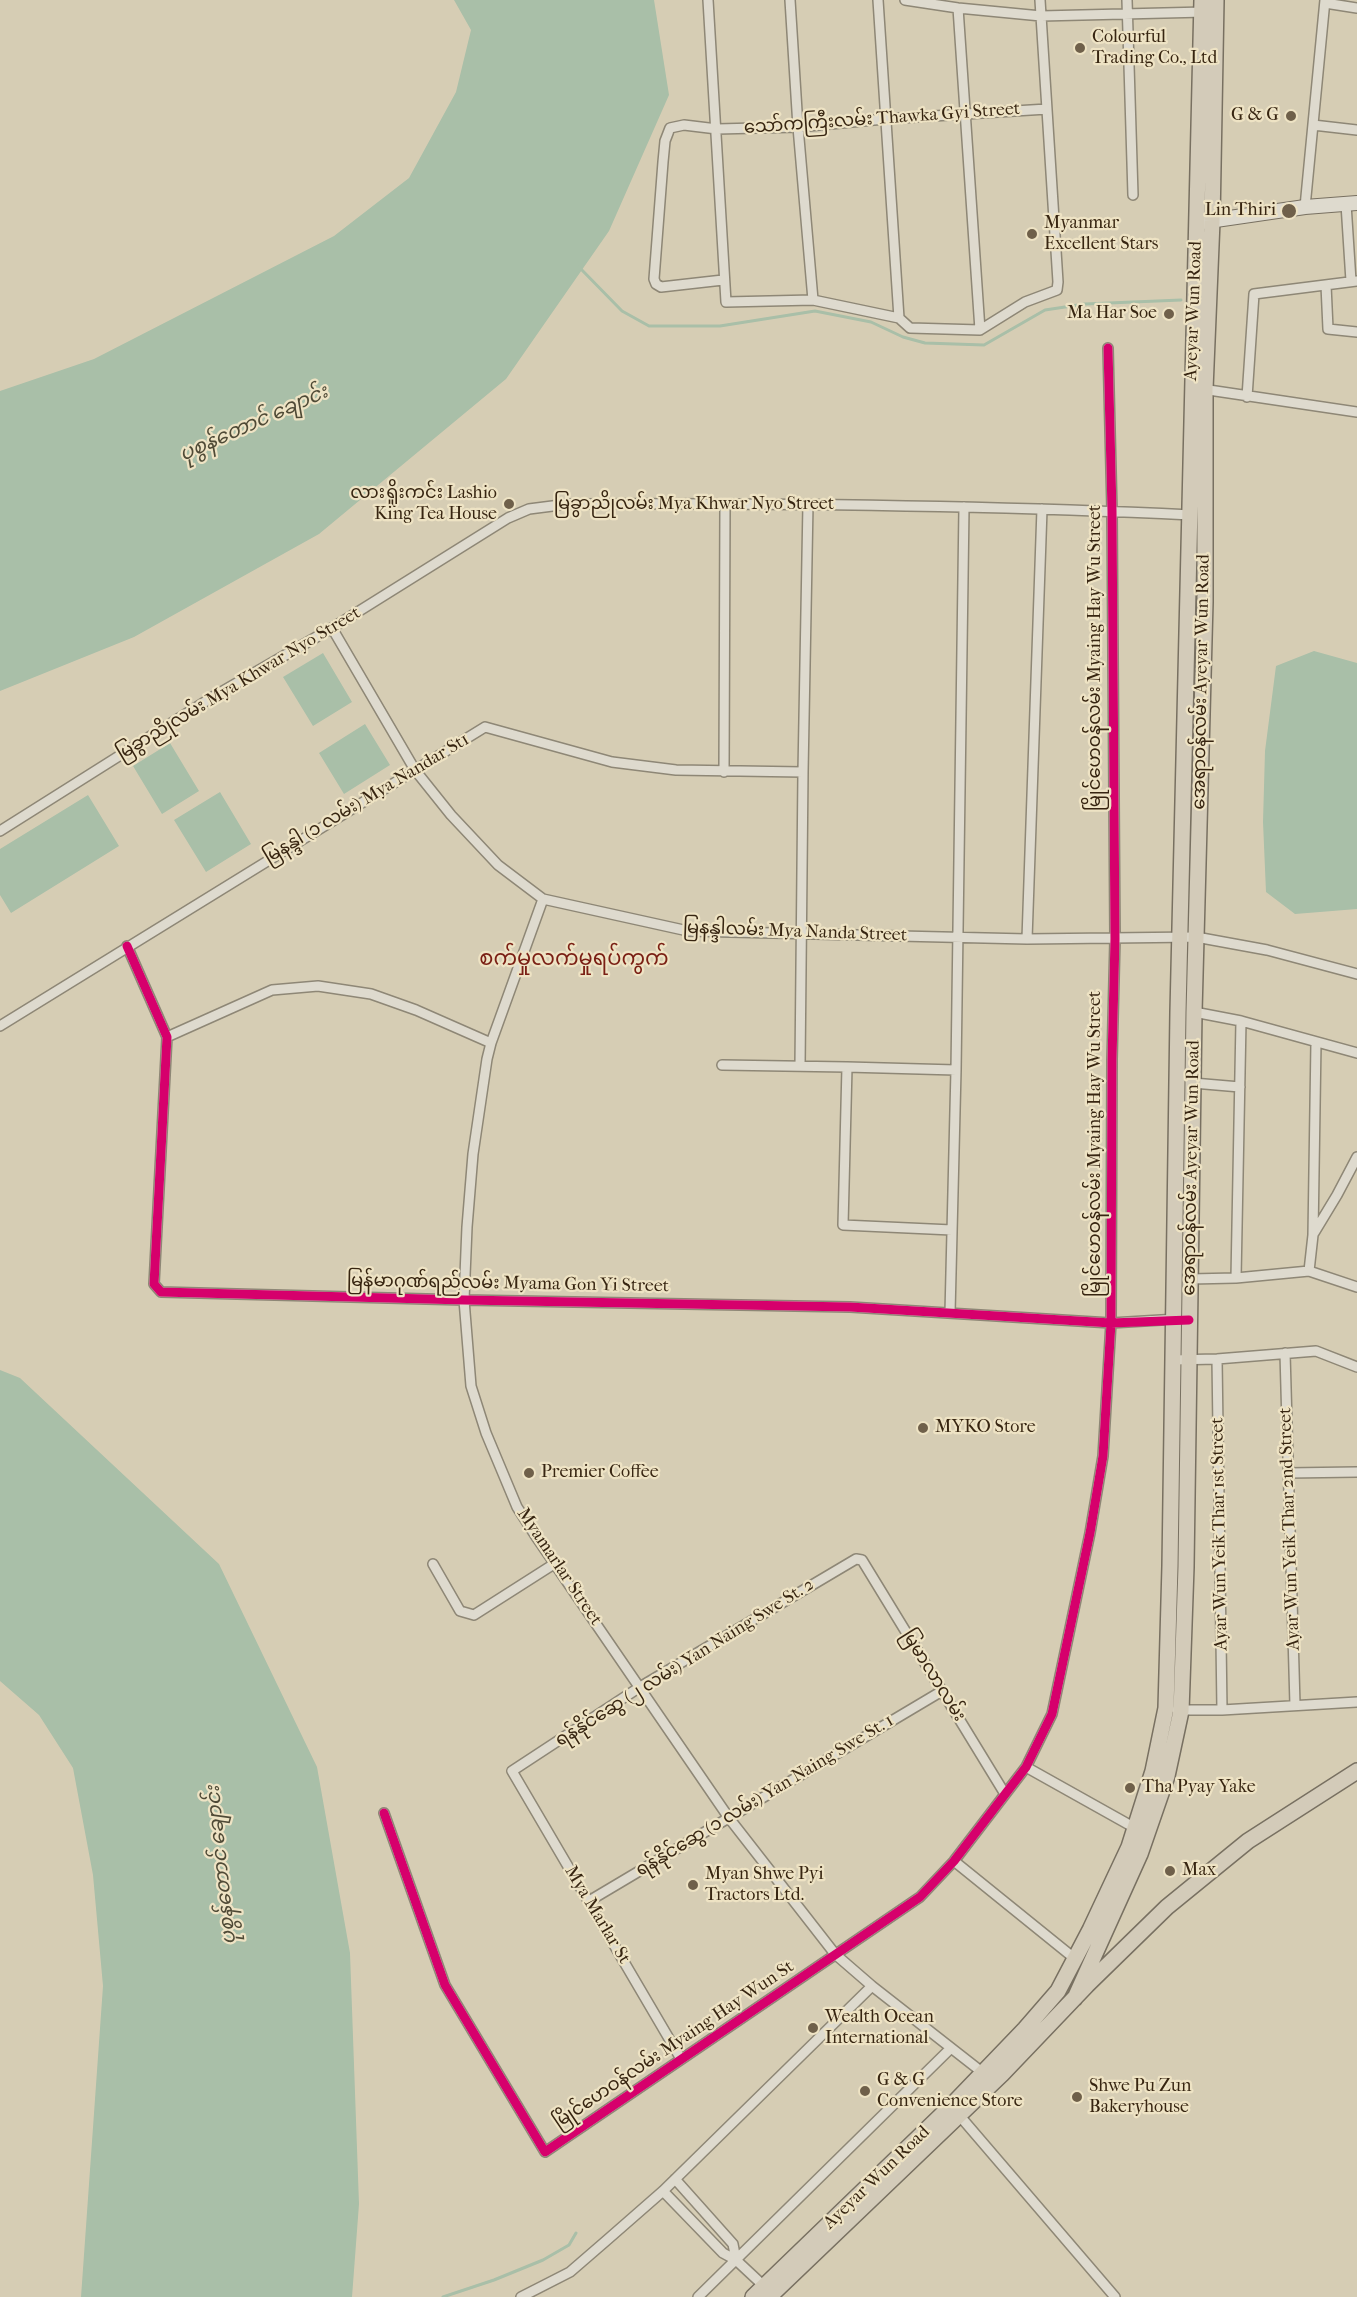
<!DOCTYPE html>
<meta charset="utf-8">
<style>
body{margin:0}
canvas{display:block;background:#d6cdb4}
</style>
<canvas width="1357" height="2297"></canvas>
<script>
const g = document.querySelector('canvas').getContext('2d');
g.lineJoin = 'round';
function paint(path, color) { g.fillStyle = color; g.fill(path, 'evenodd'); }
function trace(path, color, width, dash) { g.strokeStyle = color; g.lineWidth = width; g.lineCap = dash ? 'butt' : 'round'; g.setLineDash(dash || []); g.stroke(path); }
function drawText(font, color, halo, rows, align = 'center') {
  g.font = font + ' "IM FELL French Canon","Noto Sans Myanmar",serif'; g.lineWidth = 4.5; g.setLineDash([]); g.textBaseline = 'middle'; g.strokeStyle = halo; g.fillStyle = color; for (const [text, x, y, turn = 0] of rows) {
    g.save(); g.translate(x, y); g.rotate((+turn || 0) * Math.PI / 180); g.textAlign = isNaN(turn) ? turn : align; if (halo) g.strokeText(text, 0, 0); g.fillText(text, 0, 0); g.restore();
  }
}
paint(new Path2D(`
 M454 0H654L669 95 609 231 506 379 319 534 134 637 0 691V391L94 359 334 236 409 178 456 92 471 30Z
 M1314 651 1357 663V909L1295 914 1266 892 1263 822 1265 751 1276 666Z
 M323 653 352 702 313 726 283 677Z
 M365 724 390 765 344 794 319 753Z
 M170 743 199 791 162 814 133 766Z
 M220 792 251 844 206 872 174 820Z
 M88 795 119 846 11 913 0 895V849Z
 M0 1370 20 1378 219 1564 317 1767 350 1953 359 2204 352 2297H81L103 1986 93 1875 73 1768 39 1715 0 1681Z`), '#a9bfa8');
trace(new Path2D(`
 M579 267 622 311 649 326H720L815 311 871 322 903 337 925 343 984 345 1045 310 1085 304 1181 300
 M443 2297 494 2280 543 2260 569 2245 576 2233`), '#a9bfa8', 3);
const street = new Path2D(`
 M708 0 726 302 813 300 899 318 910 328 980 330 1025 302 1057 290 1058 282 1040 0
 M790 0 798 127 813 300
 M878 0 899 318
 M905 0 958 8 1041 16 1205 12
 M1127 0 1133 195
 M1325 3 1357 8
 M958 8 980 330
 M1313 125 1357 130
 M1346 204 1351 281
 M1305 207 1325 0
 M723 280 661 287 656 284 654 279 663 162 665 141 670 128 684 125 717 129 798 127 885 119 1047 109
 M1326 285 1328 329 1357 332
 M1202 389 1357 412
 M1247 397 1254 294 1357 281
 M332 628 415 770 451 815 498 865 543 899 688 931 1027 939 1196 937 1267 950 1357 974
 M724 772 725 504
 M0 831 211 698 332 628 508 518 529 509 568 504C776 503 983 505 1191 515
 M543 899 491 1043 487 1059 473 1154 467 1227 464 1300 471 1386 486 1433 517 1507 535 1535 729 1818 835 1954 872 1986 987 2076
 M1027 939 1042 509
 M127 946 167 1037 154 1284 161 1292 464 1300 850 1307 1111 1323 1178 1319
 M1194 1012 1241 1021 1357 1053
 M0 1026 485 727 612 762 676 770 803 772
 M167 1037 272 990 318 986 371 994 416 1010 491 1043
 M722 1065 847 1067
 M800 1066 803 772 808 504
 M1193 1083 1240 1087
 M952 1230 843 1225 847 1067 956 1070
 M1314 1233 1337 1195 1357 1157
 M1309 1271 1313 1235 1316 1042
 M1236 1278 1241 1021
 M1190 1279 1236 1278 1309 1271 1357 1287
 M950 1313 956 1070 964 507
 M1285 1353 1295 1705
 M1217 1359 1222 1710
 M1172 1360 1217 1359 1316 1351 1357 1367
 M1288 1473 1357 1472
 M433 1564 460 1611 474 1615 554 1564
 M1177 1710H1222L1357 1702
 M1026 1767 1135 1828
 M384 1813 445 1985 545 2152 920 1897 954 1861 1026 1767 1052 1714 1090 1533 1103 1456 1111 1323 1112 1060 1115 939 1112 511 1108 348
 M954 1861 1074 1958
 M589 1901 942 1691
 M681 2059 512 1771 640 1687 856 1559 862 1560 1005 1794
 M959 2115 1115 2297
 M675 2179 733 2244 736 2260
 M663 2191 723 2253 736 2260 766 2288
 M521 2297 570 2272 607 2240 663 2191 872 1986
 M698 2297 950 2049`);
const secondary = new Path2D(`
 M1202 222 1305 207 1357 203`);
const primary = new Path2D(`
 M1075 1998 1140 1854 1167 1776 1181 1711 1186 1567 1194 1012 1205 602V389L1212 221 1216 0
 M753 2297 951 2106 1025 2029 1058 1991 1090 1930 1129 1847 1153 1771 1166 1708 1170 1566 1178 1012 1202 0
 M769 2297 1002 2074 1087 1985 1167 1907 1248 1841 1357 1771`);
trace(street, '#8e8776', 12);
trace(secondary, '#787061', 16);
trace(primary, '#787061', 18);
trace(street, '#dedace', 9);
trace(secondary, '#dedace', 14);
trace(primary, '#d3cbb9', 15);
trace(new Path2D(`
 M127 946 167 1037 154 1284 161 1292 464 1300 850 1307 1111 1323 1189 1320
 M384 1813 445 1985 545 2152 920 1897 954 1861 1026 1767 1052 1714 1090 1533 1103 1456 1111 1323 1112 1060 1115 939 1112 511 1108 348`), '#d6006c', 9);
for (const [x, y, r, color] of [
 [1080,48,6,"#6f604a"],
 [1291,116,6,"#6f604a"],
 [1289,211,8,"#6f604a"],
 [1032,234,6,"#6f604a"],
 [1169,314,6,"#6f604a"],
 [509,504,6,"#6f604a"],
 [923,1428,6,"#6f604a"],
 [529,1473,6,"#6f604a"],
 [1130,1788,6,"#6f604a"],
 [1170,1871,6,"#6f604a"],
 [693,1885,6,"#6f604a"],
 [813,2028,6,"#6f604a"],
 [865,2091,6,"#6f604a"],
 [1077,2097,6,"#6f604a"]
]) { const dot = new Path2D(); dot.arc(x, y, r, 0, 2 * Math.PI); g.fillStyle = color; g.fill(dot); trace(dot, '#eee3c4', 2); }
drawText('18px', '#372511', '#eee3c4', [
 ["Colourful",1092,38],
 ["Trading Co., Ltd",1092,59],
 ["G & G",1279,116,"right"],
 ["Lin Thiri",1276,211,"right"],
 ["Myanmar",1044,224],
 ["Excellent Stars",1044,245],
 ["Ma Har Soe",1157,314,"right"],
 ["လားရှိုးကင်း Lashio",497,494,"right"],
 ["King Tea House",497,515,"right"],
 ["MYKO Store",935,1428],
 ["Premier Coffee",541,1473],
 ["Tha Pyay Yake",1142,1788],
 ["Max",1182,1871],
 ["Myan Shwe Pyi",705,1875],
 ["Tractors Ltd.",705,1896],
 ["Wealth Ocean",825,2018],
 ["International",825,2039],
 ["G & G",877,2081],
 ["Convenience Store",877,2102],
 ["Shwe Pu Zun",1089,2087],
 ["Bakeryhouse",1089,2108]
], 'left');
drawText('18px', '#372511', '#eee3c4', [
 ["သော်ကကြီးလမ်း Thawka Gyi Street",882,119,-4],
 ["Ayeyar Wun Road",1194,311,-88],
 ["မြခွာညိုလမ်း Mya Khwar Nyo Street",694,505],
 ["မြိုင်ဟေဝန်လမ်း Myaing Hay Wu Street",1096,658,-90],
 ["အေရာဝန်လမ်း Ayeyar Wun Road",1202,682,-89],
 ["မြခွာညိုလမ်း Mya Khwar Nyo Street",239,684,-31],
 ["မြနန္ဒါ (၁ လမ်း) Mya Nandar St1",367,799,-31],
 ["မြနန္ဒါလမ်း Mya Nanda Street",795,932,2],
 ["မြိုင်ဟေဝန်လမ်း Myaing Hay Wu Street",1096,1144,-90],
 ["အေရာဝန်လမ်း Ayeyar Wun Road",1192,1168,-89],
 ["မြန်မာဂုဏ်ရည်လမ်း Myama Gon Yi Street",508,1284,1],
 ["Ayar Wun Yeik Thar 2nd Street",1290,1529,-92],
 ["Ayar Wun Yeik Thar 1st Street",1220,1534,-91],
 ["Myamarlar Street",559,1567,56],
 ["ရန်နိုင်ဆွေ (၂ လမ်း) Yan Naing Swe St. 2",685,1663,-32],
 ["မြမာလာလမ်း",933,1676,58],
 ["ရန်နိုင်ဆွေ (၁ လမ်း) Yan Naing Swe St. 1",765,1796,-31],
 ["Mya Marlar St",597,1915,59],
 ["မြိုင်ဟေဝန်လမ်း Myaing Hay Wun St",674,2045,-34],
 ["Ayeyar Wun Road",877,2178,-44]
]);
drawText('italic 20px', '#4f4a36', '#eee3c4', [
 ["ပုစွန်တောင် ချောင်း",254,424,-24],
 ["ပုစွန်တောင် ချောင်း",222,1865,-96]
]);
drawText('21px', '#7a1f14', '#eee3c4', [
 ["စက်မှုလက်မှုရပ်ကွက်",574,960]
]);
</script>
